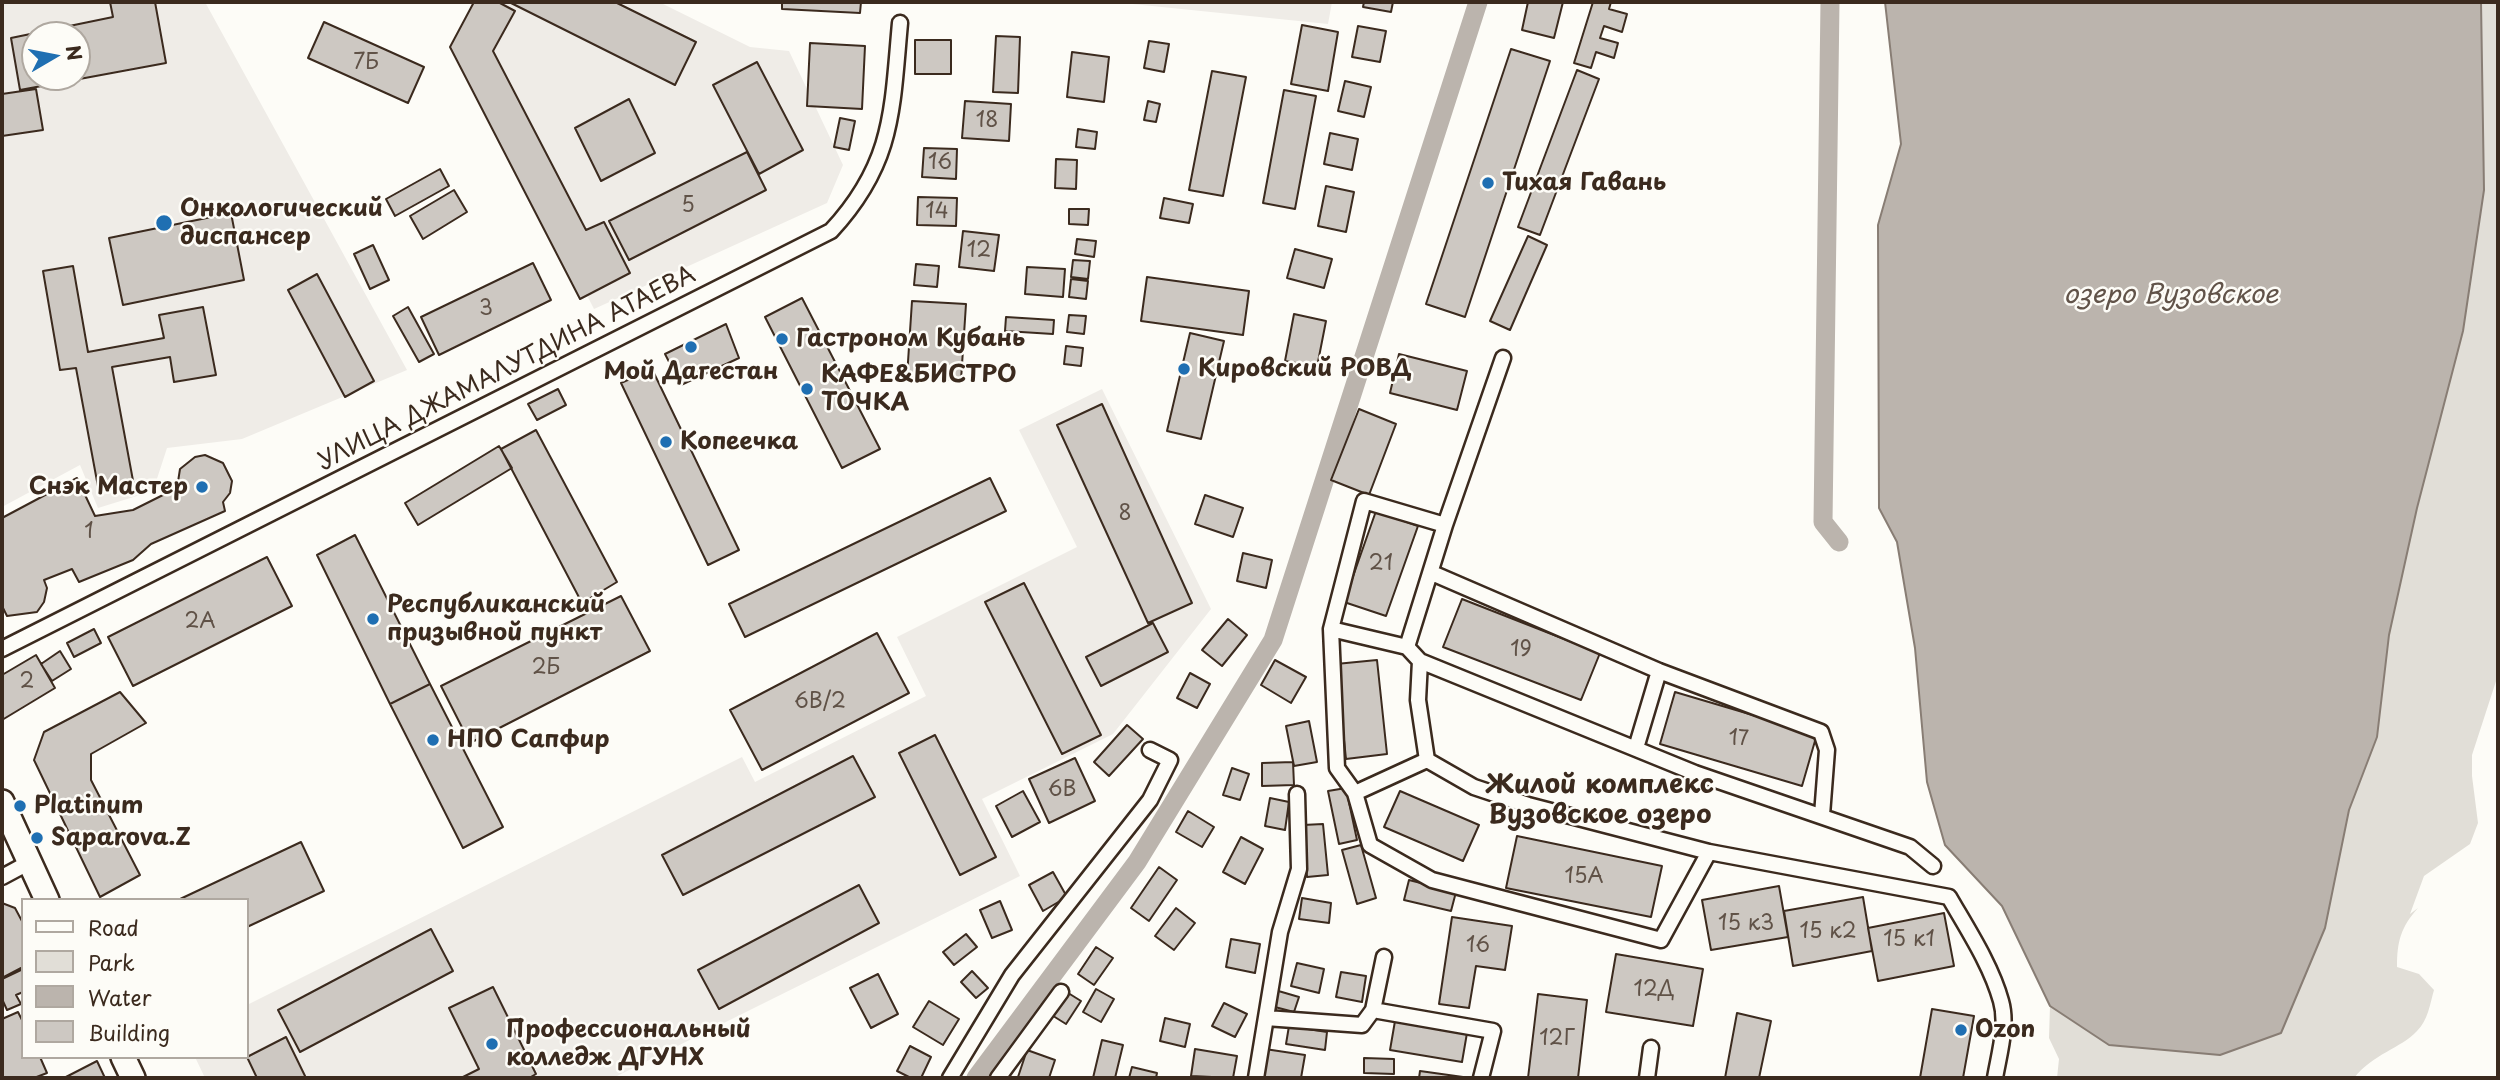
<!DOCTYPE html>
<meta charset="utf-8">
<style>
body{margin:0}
#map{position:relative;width:2500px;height:1080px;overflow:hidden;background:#fdfcf7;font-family:"Playpen Sans",sans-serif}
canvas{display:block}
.frame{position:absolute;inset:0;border:4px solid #3b2a1e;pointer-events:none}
.legend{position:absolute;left:21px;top:898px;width:228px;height:161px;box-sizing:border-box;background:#fdfcf7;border:2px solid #afa8a0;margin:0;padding:9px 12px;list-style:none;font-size:21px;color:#3b2a1e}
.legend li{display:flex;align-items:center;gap:14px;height:35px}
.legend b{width:35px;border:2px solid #afa8a0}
.north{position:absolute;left:21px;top:21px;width:70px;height:70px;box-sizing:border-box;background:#fdfcf7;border:2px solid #afa8a0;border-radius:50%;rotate:80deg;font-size:19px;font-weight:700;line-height:28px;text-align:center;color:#3b2a1e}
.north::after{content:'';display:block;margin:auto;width:24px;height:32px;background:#1f6fb2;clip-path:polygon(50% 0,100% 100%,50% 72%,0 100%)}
</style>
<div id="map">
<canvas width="2500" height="1080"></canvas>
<div class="frame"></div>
<ul class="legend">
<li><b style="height:9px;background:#fdfcf7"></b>Road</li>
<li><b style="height:19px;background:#e1ded7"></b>Park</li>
<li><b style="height:19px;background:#bbb4ad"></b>Water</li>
<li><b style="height:19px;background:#cdc8c2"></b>Building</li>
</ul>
<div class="north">N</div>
</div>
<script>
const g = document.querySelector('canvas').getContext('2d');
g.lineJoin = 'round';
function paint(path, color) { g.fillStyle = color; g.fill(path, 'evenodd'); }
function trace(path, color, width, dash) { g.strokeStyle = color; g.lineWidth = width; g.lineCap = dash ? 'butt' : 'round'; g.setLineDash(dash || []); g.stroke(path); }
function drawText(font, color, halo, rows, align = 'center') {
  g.font = font + ' "Playpen Sans",sans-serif'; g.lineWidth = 5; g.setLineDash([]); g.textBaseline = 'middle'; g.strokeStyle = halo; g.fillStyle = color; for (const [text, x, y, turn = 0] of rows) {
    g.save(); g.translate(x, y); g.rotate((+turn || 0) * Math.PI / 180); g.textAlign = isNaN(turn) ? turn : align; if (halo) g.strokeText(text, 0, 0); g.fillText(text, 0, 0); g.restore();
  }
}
paint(new Path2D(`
 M2 2H205L407 370 242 439 167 448 153 491 98 508 80 465 2 507ZM35 35H77V77H35Z
 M479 2H659L750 47 789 51 843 165 827 203 594 309 458 43Z
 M1113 2H1332L1328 24Z
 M1102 389 1211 609 1113 734 982 799 1020 876 613 1078H205L195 1057H247V1005L742 757 755 782 926 696 897 637 1077 547 1019 430Z`), '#efece7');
paint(new Path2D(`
 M2481 2H2498V675L2472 755V776L2478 823 2470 844 2424 876 2410 914 2418 908C2401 927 2397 941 2397 967L2419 974 2434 990C2430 1004 2428 1020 2417 1031 2400 1049 2374 1053 2354 1078H2057L2059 1059 2049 1038 2050 1006 2109 1045 2325 928 2349 810 2377 737 2389 635 2417 508 2463 331 2484 190Z`), '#e1ded7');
const water = new Path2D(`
 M1885 2H2481L2484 190 2463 331 2417 508 2389 635 2377 737 2349 810 2325 928 2281 1033 2220 1055 2109 1045 2050 1006 2002 906 1945 845 1927 782 1915 648 1897 542 1879 508 1878 225 1901 144Z`);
paint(water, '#bbb4ad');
trace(water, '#887d74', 2);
trace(new Path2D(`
 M1830 2 1823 522 1839 542
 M976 1078 1137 862 1273 640 1478 2`), '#bbb4ad', 19);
const building = new Path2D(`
 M110 2H155L166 63 20 90 11 38 113 17ZM35 35H77V77H35Z
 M474 2H498L515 11 493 51 586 230 604 222 630 273 580 299 450 47Z
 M509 2H615L696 42 675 85Z
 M782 2H861L860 13 782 9Z
 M1364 2H1393L1391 12 1363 7Z
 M1528 2H1563L1554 38 1522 30Z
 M1593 2H1611L1609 9 1627 14 1622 32 1604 26 1600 38 1618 43 1614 58 1596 52 1591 68 1574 63Z
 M324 22 424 67 408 103 308 58Z
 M1302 25 1338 32 1328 91 1291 84Z
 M1358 26 1386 31 1380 62 1352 57Z
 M996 36 1020 37 1018 93 993 92Z
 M915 40H951V74H915Z
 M1149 41 1169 44 1164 72 1144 68Z
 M810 43 865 46 862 109 807 106Z
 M1511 49 1550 61 1465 317 1426 304Z
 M1072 52 1109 57 1104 102 1067 97Z
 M757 62 803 150 759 174 713 85Z
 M1577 70 1599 79 1540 235 1518 227Z
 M1212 71 1246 77 1223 196 1189 190Z
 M1345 81 1371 87 1364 117 1338 111Z
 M36 89 43 130 2 136V94Z
 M1284 90 1316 96 1295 209 1263 203Z
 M629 99 655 153 601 181 575 128Z
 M965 101 1011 104 1009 141 962 138Z
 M1148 101 1160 104 1156 122 1144 120Z
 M840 118 855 121 849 150 834 147Z
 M1078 129 1097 132 1095 149 1076 147Z
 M1330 133 1358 139 1352 170 1324 164Z
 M924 148 957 149 956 179 922 177Z
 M747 152 766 190 629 260 609 221Z
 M1056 159 1077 160 1076 189 1055 188Z
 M440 169 449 186 395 216 386 199Z
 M1326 186 1354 192 1346 232 1318 226Z
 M454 190 467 212 423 239 410 216Z
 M918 197 957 198 956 226 917 225Z
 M1164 198 1193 204 1189 223 1160 218Z
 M1069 209H1089L1088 225 1069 224Z
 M231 213 244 280 123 305 109 238Z
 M963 231 999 235 994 271 959 267Z
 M1528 236 1547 245 1510 330 1490 321Z
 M1077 239 1096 241 1094 257 1075 254Z
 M373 245 389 280 370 289 354 254Z
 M1295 249 1332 259 1324 288 1287 278Z
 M1073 260 1090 261 1088 279 1071 277Z
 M533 263 551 300 439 355 421 317Z
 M916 264 939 266 937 287 914 285Z
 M73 266 88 352 164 338 159 315 203 307 216 375 174 382 170 357 112 367 134 486 99 492 76 368 60 370 43 271Z
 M1027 267 1065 269 1063 297 1025 294Z
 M317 274 374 381 345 397 288 290Z
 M1147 277 1249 291 1243 335 1141 321Z
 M1071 279 1088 281 1086 299 1069 297Z
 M802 298 880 449 842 468 765 317Z
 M912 301 966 304 961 380 907 377Z
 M408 307 434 354 419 362 393 316Z
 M1294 314 1326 321 1317 367 1285 361Z
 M1069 315 1086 316 1084 334 1067 332Z
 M1006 317 1054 320 1053 334 1005 331Z
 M726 324 739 358 681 385 665 354Z
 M1190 333 1224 341 1201 439 1167 431Z
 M1066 346 1083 348 1081 366 1064 364Z
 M1399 354 1467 371 1457 410 1390 393Z
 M652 369 739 550 708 565 621 383Z
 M558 389 566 405 537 420 528 404Z
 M1102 404 1192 603 1148 623 1057 425Z
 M1359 409 1396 424 1369 495 1331 480Z
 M536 430 617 582 582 603 501 449Z
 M499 446 512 468 418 525 405 503Z
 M205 455 223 463 232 481 230 493 223 502 225 511 151 544 133 560 79 582 72 569 44 580 47 588 44 602 37 612 7 616 2 606V518L77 478 95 516 133 510 177 488 180 469 195 457Z
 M990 478 1006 511 745 637 729 604Z
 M1205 495 1243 508 1233 537 1195 524Z
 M1376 511 1418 526 1386 616 1344 602Z
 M355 535 430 684 390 704 317 555Z
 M1243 553 1272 560 1266 588 1237 581Z
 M267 557 292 606 133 686 108 637Z
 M1024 583 1101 735 1062 754 985 602Z
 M621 596 650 651 470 743 441 686Z
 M1462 599 1600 653 1581 700 1443 647Z
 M1228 619 1247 635 1222 666 1202 650Z
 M1153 623 1168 652 1101 686 1086 657Z
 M94 629 101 643 74 657 67 643Z
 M877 633 909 693 762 770 730 710Z
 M60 651 71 669 52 681 41 664Z
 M36 655 55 688 2 720V675Z
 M1275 660 1306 677 1291 703 1261 685Z
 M1377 660 1387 754 1346 759 1336 664Z
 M1190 673 1210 684 1197 708 1177 698Z
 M430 684 503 827 463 848 390 704Z
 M120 692 146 723 91 754V780L140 875 100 897 34 760 44 732Z
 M1675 692 1817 734 1802 786 1660 744Z
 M1309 721 1317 762 1294 766 1286 726Z
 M1127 725 1143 739 1109 776 1094 762Z
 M935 735 996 857 960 875 899 753Z
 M853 756 875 797 683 895 662 855Z
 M1075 758 1095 801 1049 823 1029 779Z
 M1293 762 1294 785 1262 786V763Z
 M1232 768 1249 774 1240 800 1223 795Z
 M1346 788 1357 840 1339 844 1328 791Z
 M1023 791 1040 822 1012 837 996 806Z
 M1400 791 1479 825 1463 861 1384 827Z
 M1270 798 1289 802 1285 830 1265 826Z
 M1188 811 1214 827 1202 847 1176 832Z
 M1323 824 1328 875 1307 877 1303 825Z
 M1517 836 1662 866 1651 917 1506 888Z
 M1241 837 1263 849 1245 884 1223 872Z
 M301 842 324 891 247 927V900H178Z
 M1361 845 1376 898 1357 904 1342 850Z
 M1159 867 1177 880 1149 921 1131 908Z
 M1053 872 1067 897 1043 911 1029 885Z
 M1409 880 1456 892 1451 911 1404 900Z
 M859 885 879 923 719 1009 698 970Z
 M1779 886 1788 937 1711 950 1702 900Z
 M1863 897 1872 951 1793 966 1784 911Z
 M1302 898 1331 903 1329 923 1299 919Z
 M1000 901 1012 930 992 938 980 910Z
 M2 903 15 908 23 923V967L2 978Z
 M1176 908 1195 923 1174 950 1155 936Z
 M1944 913 1954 966 1878 981 1868 928Z
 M1452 917 1512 926 1505 970 1476 966 1469 1008 1439 1004Z
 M431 929 453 971 300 1052 278 1010Z
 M966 934 977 947 954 965 943 952Z
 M1231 939 1260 944 1255 973 1226 967Z
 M1096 947 1113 958 1094 985 1078 974Z
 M1616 954 1703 969 1693 1026 1606 1012Z
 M1297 963 1324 969 1319 993 1291 986Z
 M23 969V992L16 995 21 1004 7 1010 2 999V979Z
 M972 971 988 988 976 998 961 982Z
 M1341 972 1366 976 1362 1002 1336 997Z
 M878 974 898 1014 871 1028 850 988Z
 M493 987 536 1074 529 1078H461L479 1069 449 1008Z
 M1096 989 1114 999 1101 1022 1083 1012Z
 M1275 990 1299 997 1294 1012 1271 1006Z
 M1065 991 1081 1001 1066 1024 1050 1014Z
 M1538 994 1587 1000 1578 1078H1528Z
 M929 1001 959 1019 943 1045 913 1027Z
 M1224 1003 1247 1014 1235 1037 1212 1026Z
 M1932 1009 1974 1016 1963 1078H1920Z
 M18 1012 23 1022V1057H40L47 1073 34 1078H2V1019Z
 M1737 1013 1771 1021 1759 1078H1725Z
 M1165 1018 1190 1024 1185 1047 1160 1041Z
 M1395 1021 1467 1033 1462 1062 1390 1050Z
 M1289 1026 1327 1032 1325 1050 1286 1044Z
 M286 1037 306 1078H257L247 1057Z
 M1102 1040 1123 1045 1115 1078H1093Z
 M910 1046 931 1057 921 1078H911L897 1071Z
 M1195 1049 1237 1056 1233 1078 1191 1076Z
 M1265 1049 1305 1055 1301 1078H1260Z
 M1027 1050 1055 1060 1049 1078 1018 1077Z
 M1364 1058 1394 1059V1074L1364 1073Z
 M97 1061 105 1078H64Z
 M1132 1067 1157 1073 1156 1078H1129Z
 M1420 1071 1463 1077V1078H1419Z`);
paint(building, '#cdc8c2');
trace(building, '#3b2a1e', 2);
const minor = new Path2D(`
 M1503 358 1445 525 1407 647 1420 661 1695 773 1910 847 1933 866
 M1432 573 1659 671 1821 732 1827 750 1822 815
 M1331 629 1407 647
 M2 649 831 231C894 163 892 110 900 23
 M1420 661 1418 700 1427 760 1355 793 1370 845 1432 880 1661 940 1709 852
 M1636 748 1659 671
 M1427 760 1474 787 1528 805 1709 852 1949 897C1968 930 1991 965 2001 1001 2008 1025 1999 1054 1995 1078
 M1355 793 1337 768 1331 629 1364 501 1445 525
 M2 877 30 862
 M1373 1010 1493 1031 1481 1078
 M1266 1018 1362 1025 1373 1010 1384 957
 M950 1078 1012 975 1150 800 1170 760 1150 750
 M998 1078 1061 992
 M1256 1078 1280 932 1299 869 1297 794
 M1647 1078 1651 1048`);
const primary = new Path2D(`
 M2 802 47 900
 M123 1057 133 1078`);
trace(minor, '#3b2a1e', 19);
trace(primary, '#3b2a1e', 28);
trace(minor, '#fdfcf7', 14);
trace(primary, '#fdfcf7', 23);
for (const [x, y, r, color] of [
 [1488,183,7,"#1f6fb2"],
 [164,223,9,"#1f6fb2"],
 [782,339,7,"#1f6fb2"],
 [691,347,7,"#1f6fb2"],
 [1184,369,7,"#1f6fb2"],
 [807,389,7,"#1f6fb2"],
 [666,442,7,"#1f6fb2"],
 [202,487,7,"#1f6fb2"],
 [373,619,7,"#1f6fb2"],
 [433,740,7,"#1f6fb2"],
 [20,806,7,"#1f6fb2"],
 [37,838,7,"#1f6fb2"],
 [1961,1030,7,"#1f6fb2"],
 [492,1044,7,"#1f6fb2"]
]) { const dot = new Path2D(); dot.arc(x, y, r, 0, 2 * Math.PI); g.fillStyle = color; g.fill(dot); trace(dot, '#fdfcf7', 2.5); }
drawText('21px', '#605247', null, [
 ["7Б",366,63],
 ["18",987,121],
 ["16",940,163],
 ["5",688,206],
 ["14",937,212],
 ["12",979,251],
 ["3",486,309],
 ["8",1125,514],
 ["1",89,532],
 ["21",1381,564],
 ["2А",200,622],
 ["19",1521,650],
 ["2Б",546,668],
 ["2",27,682],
 ["6В/2",820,702],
 ["17",1739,739],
 ["6В",1062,790],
 ["15А",1584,877],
 ["15 к3",1746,924],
 ["15 к2",1828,932],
 ["15 к1",1909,940],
 ["16",1478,946],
 ["12Д",1654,990],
 ["12Г",1557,1039]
]);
drawText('bold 24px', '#3b2a1e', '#fdfcf7', [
 ["Тихая Гавань",1502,183],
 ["Онкологический",180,209],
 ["диспансер",180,237],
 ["Гастроном Кубань",796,339],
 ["Кировский РОВД",1198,369],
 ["Мой Дагестан",691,372,"center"],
 ["КАФЕ&БИСТРО",821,375],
 ["ТОЧКА",821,403],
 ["Копеечка",680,442],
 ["Снэк Мастер",188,487,"right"],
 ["Республиканский",387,605],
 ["призывной пункт",387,633],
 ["НПО Сапфир",447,740],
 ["Platinum",34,806],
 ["Saparova.Z",51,838],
 ["Профессиональный",506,1030],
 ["колледж ДГУНХ",506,1058],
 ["Ozon",1975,1030]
], 'left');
drawText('24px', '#3b2a1e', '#fdfcf7', [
 ["УЛИЦА ДЖАМАЛУТДИНА АТАЕВА",507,369,-27]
]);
drawText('italic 26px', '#615349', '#fdfcf7', [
 ["озеро Вузовское",2171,296]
]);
drawText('bold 26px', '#3b2a1e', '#fdfcf7', [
 ["Жилой комплекс",1600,786],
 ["Вузовское озеро",1600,816]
]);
</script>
